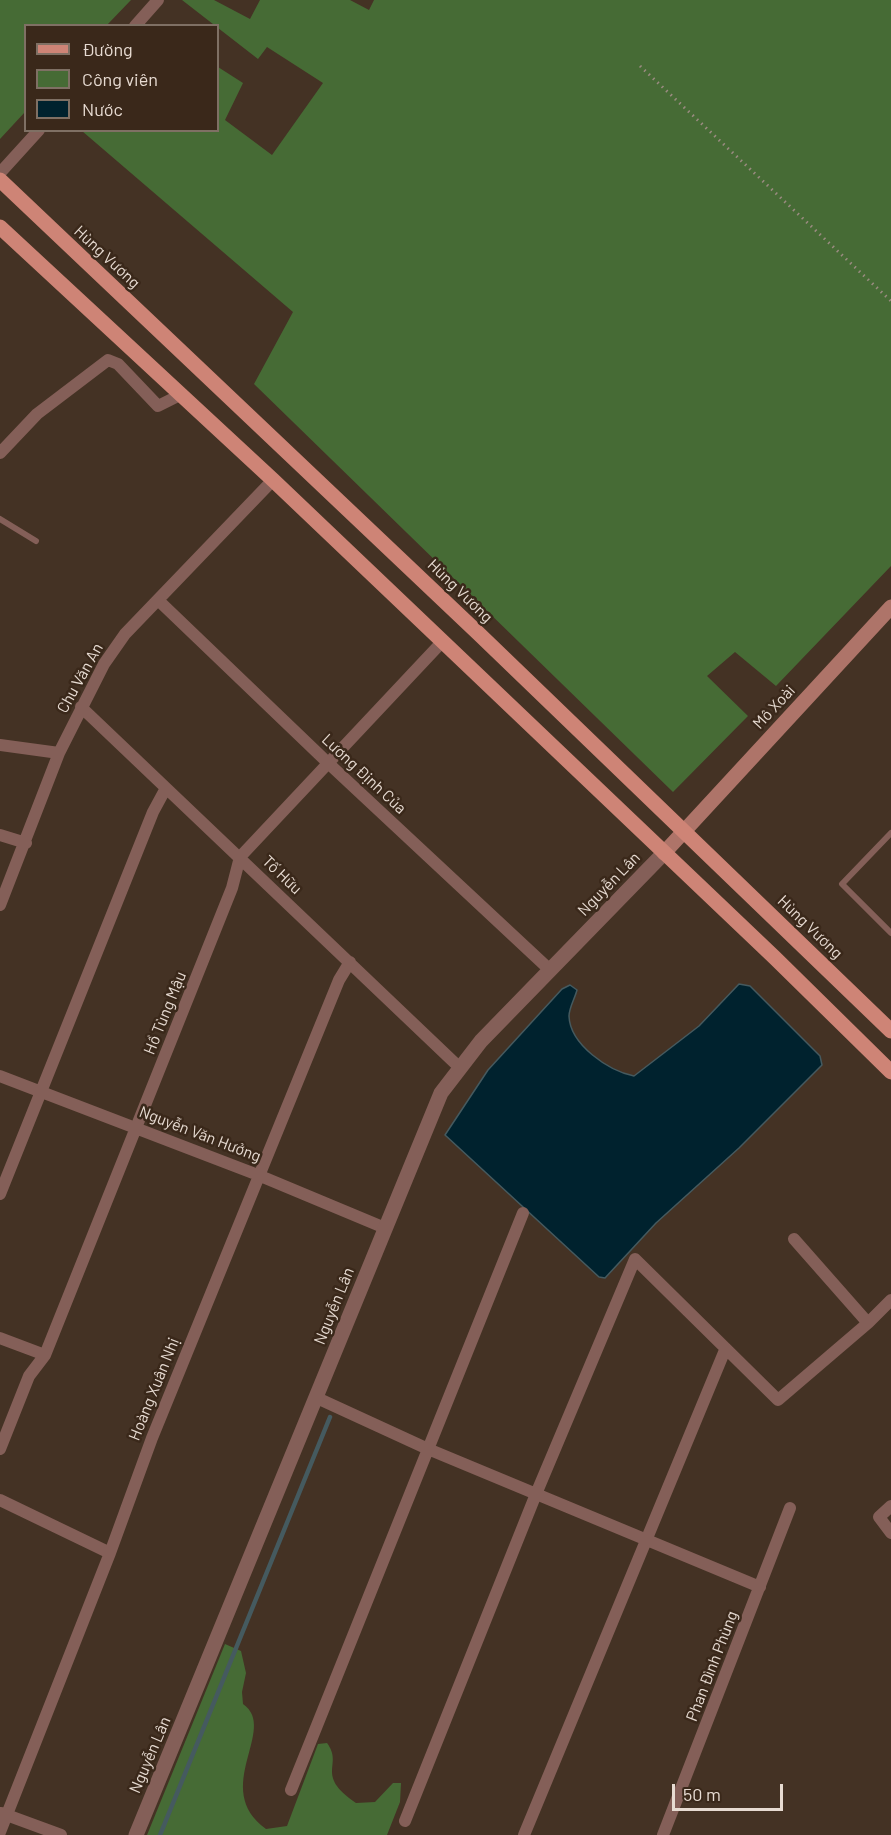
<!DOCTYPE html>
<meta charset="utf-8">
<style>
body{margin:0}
#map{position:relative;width:891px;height:1835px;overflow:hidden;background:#443224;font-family:Barlow,sans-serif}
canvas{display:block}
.legend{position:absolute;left:24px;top:24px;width:195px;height:108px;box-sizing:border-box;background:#3a281a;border:2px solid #7f7064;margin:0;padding:8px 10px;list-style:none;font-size:18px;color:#e7dbd2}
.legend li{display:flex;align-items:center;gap:12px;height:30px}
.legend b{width:30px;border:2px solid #7f7064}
.scale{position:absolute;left:672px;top:1784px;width:111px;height:27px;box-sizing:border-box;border:3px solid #e7dbd2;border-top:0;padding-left:8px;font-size:18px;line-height:21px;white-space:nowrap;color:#e7dbd2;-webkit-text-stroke:4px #3a281a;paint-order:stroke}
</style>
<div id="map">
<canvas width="891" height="1835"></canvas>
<ul class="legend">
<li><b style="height:8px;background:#ce8476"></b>Đường</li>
<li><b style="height:16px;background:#466b35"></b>Công viên</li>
<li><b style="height:16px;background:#00222e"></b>Nước</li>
</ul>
<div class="scale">50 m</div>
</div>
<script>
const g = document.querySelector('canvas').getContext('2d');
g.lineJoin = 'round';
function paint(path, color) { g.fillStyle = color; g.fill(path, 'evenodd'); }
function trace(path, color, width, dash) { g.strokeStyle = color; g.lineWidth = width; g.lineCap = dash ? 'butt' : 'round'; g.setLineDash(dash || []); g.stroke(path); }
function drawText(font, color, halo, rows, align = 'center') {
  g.font = font + ' Barlow,sans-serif'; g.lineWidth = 5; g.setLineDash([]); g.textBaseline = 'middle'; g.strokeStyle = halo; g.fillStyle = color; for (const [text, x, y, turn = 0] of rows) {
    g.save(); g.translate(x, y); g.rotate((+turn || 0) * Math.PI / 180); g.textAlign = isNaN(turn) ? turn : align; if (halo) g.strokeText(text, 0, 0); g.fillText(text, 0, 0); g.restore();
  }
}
paint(new Path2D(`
 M0 0H131L107 25 26 26 25 112 0 139Z
 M182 0H214L250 19 260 0H350L369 10 374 0H891V566L776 686 735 652 707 676 748 716 673 792 254 384 293 312 82 131 218 130V67L243 83 225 120 272 155 323 83 267 47 258 59Z
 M225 1644 241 1651 246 1673 242 1692 243 1704C279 1729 210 1788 266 1829L287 1826 318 1744 327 1743C344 1766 314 1774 356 1803L375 1802 393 1783H401L400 1802 387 1835H147Z`), '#466b35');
const water = new Path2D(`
 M739 984 750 986 820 1056 822 1065 739 1148 656 1223 605 1278 599 1277 445 1135 488 1070 562 989 570 985 577 990C575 998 569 1008 569 1016 570 1045 609 1071 634 1076L699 1026Z`);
paint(water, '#00222e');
trace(water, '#455a5f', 1.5);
trace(new Path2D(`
 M160 1835 330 1417`), '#455a5f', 4.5);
trace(new Path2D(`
 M640 66 891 301`), '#9a8b80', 3, [1.5, 4.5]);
trace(new Path2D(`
 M0 519 36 541
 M891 833 842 884 891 933`), '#845f58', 6);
trace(new Path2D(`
 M135 26 158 0
 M0 173 39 130
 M0 453 37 414 108 360 118 364 158 406 182 394
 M158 600 327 762 550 970
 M81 707 460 1068
 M0 745 59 753
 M0 835 26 843
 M0 905 59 753 104 664 125 634 273 480
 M0 1076 258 1175 385 1228
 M0 1194 153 812 166 788
 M868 1323 891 1300
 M0 1338 45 1355
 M317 1398 428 1449 760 1587
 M0 1449 29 1376 45 1355 232 888 240 857 442 642
 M0 1500 110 1553
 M891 1506 879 1517 891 1533
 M291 1790 523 1213
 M1 1813 61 1835
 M405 1821 536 1494 635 1259 778 1400 868 1323 794 1239
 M0 1832 110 1553 152 1438 339 980 350 962
 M524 1835 725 1350
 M663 1835 790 1508`), '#845f58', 12);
trace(new Path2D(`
 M136 1835 441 1093 481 1041 664 853`), '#845f58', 15);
trace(new Path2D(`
 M664 853 891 607`), '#ae7469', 15);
trace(new Path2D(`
 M0 180 478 633 891 1031
 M0 227 273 480 774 957 891 1072`), '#ce8476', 15);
drawText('16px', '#e7dbd2', '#3a281a', [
 ["Hùng Vương",107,257,43],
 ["Hùng Vương",460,591,44],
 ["Chu Văn An",80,678,-61],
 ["Mô Xoài",774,707,-47],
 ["Lương Định Của",364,774,43],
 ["Tố Hữu",282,875,44],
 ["Nguyễn Lân",609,884,-46],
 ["Hùng Vương",810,927,44],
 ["Hồ Tùng Mậu",165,1013,-68],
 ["Nguyễn Văn Hưởng",200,1134,21],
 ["Nguyễn Lân",334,1306,-68],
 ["Hoàng Xuân Nhị",154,1389,-68],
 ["Phan Đình Phùng",712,1666,-69],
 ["Nguyễn Lân",150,1755,-67]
]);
</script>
